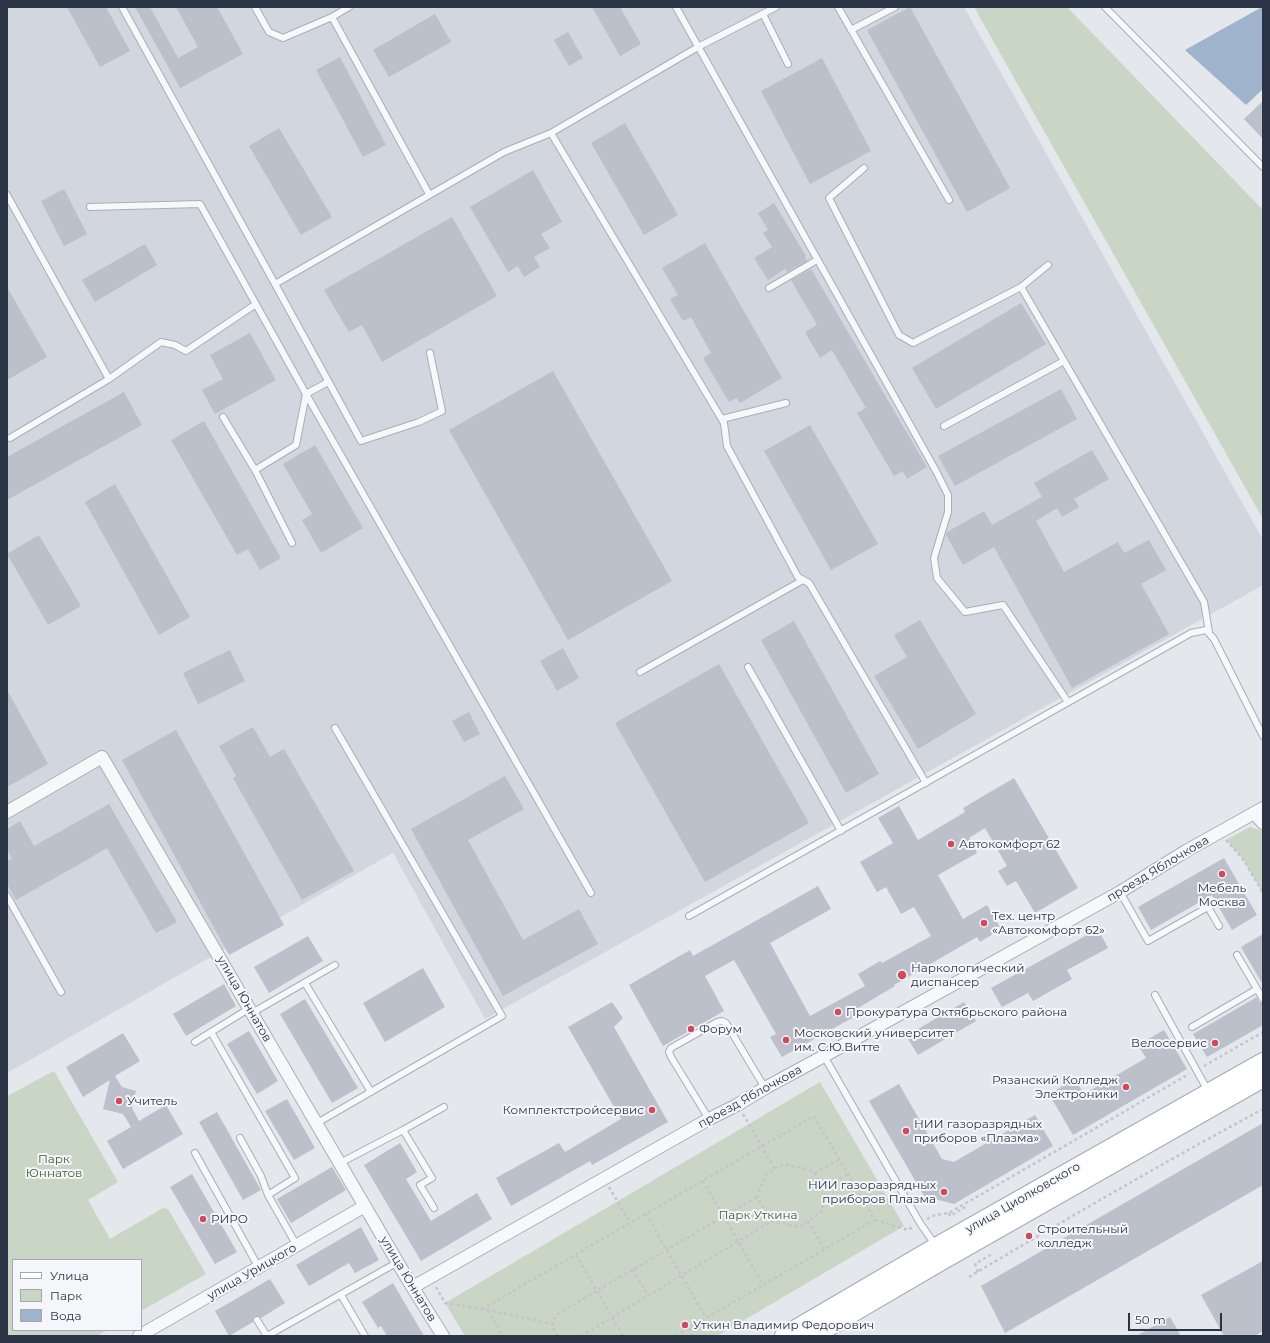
<!DOCTYPE html>
<meta charset="utf-8">
<style>
body{margin:0}
#map{position:relative;width:1270px;height:1343px;overflow:hidden;background:#e4e7ec;font-family:Montserrat,sans-serif}
canvas{display:block}
.frame{position:absolute;inset:0;border:8px solid #2b3445;pointer-events:none}
.legend{position:absolute;left:12px;top:1259px;width:130px;height:72px;box-sizing:border-box;background:#f4f6f9;border:1px solid #a4a8b1;margin:0;padding:5px 7px;list-style:none;font-size:12px;color:#2b3445}
.legend li{display:flex;align-items:center;gap:8px;height:20px}
.legend b{width:20px;border:1px solid #a4a8b1}
.scale{position:absolute;left:1128px;top:1313px;width:94px;height:18px;box-sizing:border-box;border:2px solid #2b3445;border-top:0;padding-left:5px;font-size:12px;line-height:14px;white-space:nowrap;color:#2b3445;-webkit-text-stroke:3px #f4f6f9;paint-order:stroke}
</style>
<div id="map">
<canvas width="1270" height="1343"></canvas>
<div class="frame"></div>
<ul class="legend">
<li><b style="height:5px;background:#fff"></b>Улица</li>
<li><b style="height:11px;background:#c9d6c5"></b>Парк</li>
<li><b style="height:11px;background:#9fb4cc"></b>Вода</li>
</ul>
<div class="scale">50 m</div>
</div>
<script>
const g = document.querySelector('canvas').getContext('2d');
g.lineJoin = 'round';
function paint(path, color) { g.fillStyle = color; g.fill(path, 'evenodd'); }
function trace(path, color, width, dash) { g.strokeStyle = color; g.lineWidth = width; g.lineCap = dash ? 'butt' : 'round'; g.setLineDash(dash || []); g.stroke(path); }
function drawText(font, color, halo, rows, align = 'center') {
  g.font = font + ' Montserrat,sans-serif'; g.lineWidth = 4; g.setLineDash([]); g.textBaseline = 'middle'; g.strokeStyle = halo; g.fillStyle = color; for (const [text, x, y, turn = 0] of rows) {
    g.save(); g.translate(x, y); g.rotate((+turn || 0) * Math.PI / 180); g.textAlign = isNaN(turn) ? turn : align; if (halo) g.strokeText(text, 0, 0); g.fillText(text, 0, 0); g.restore();
  }
}
paint(new Path2D(`
 M7 7H964L1263 540V585L485 1019 393 853 7 1073Z`), '#d2d6de');
paint(new Path2D(`
 M974 7H1067L1263 210V519Z
 M1250 827 1263 831V893L1243 859 1226 840Z
 M54 1071 118 1182 88 1200 110 1239 163 1208 168 1209 206 1274 141 1311V1260H13V1330H107L97 1336H7V1096Z
 M820 1082 904 1226 717 1336H465L445 1303Z`), '#c9d6c5');
paint(new Path2D(`
 M1262 7H1263V89L1246 105 1185 50Z`), '#9fb4cc');
paint(new Path2D(`
 M67 7H106L130 51 100 67Z
 M135 7H150L178 58 198 47 176 7H217L243 54 180 88Z
 M592 7H620L641 44 620 56Z
 M910 7 1010 188 967 212 867 30Z
 M435 14 451 42 389 77 373 50Z
 M568 32 583 58 569 66 554 40Z
 M340 57 386 145 363 157 316 70Z
 M822 58 871 151 810 184 761 91Z
 M1263 101V139L1244 119Z
 M625 123 678 215 644 235 591 143Z
 M279 128 332 217 301 235 249 146Z
 M533 170 562 222 541 234 550 248 534 257 540 267 524 277 518 266 508 272 470 207Z
 M64 189 87 234 64 246 41 201Z
 M774 203 806 256 805 257 807 261 787 272 785 269 768 280 754 258 772 247 763 233 768 230 758 213Z
 M452 217 497 296 382 362 362 325 349 332 324 290Z
 M705 243 782 378 740 403 737 398 729 402 703 358 711 353 691 317 683 321 670 299 678 295 662 268Z
 M145 244 157 265 95 302 82 280Z
 M811 269 927 467 907 479 903 471 894 476 857 413 866 408 832 350 820 358 805 332 817 325 791 280Z
 M7 287 47 357 7 380Z
 M1021 303 1046 344 936 409 912 368Z
 M250 333 276 380 215 414 202 390 223 379 210 355Z
 M553 371 672 581 568 640 449 430Z
 M1061 389 1077 419 955 486 938 456Z
 M124 392 142 425 7 500V457Z
 M204 421 281 558 260 570 248 549 237 555 171 440Z
 M810 425 878 544 831 570 764 451Z
 M315 445 363 528 321 553 302 520 312 514 283 464Z
 M1092 450 1109 479 1074 499 1079 507 1062 517 1057 508 1036 521 1064 572 1118 542 1124 553 1149 540 1166 570 1141 584 1169 634 1072 688 994 547 963 565 946 535 947 532 984 511 992 525 1042 497 1034 483Z
 M115 484 190 617 159 635 85 502Z
 M39 535 81 606 48 625 7 554Z
 M920 620 976 714 918 749 874 676 907 657 894 635Z
 M794 621 879 774 846 793 761 640Z
 M563 648 579 678 557 691 540 661Z
 M230 650 245 681 198 704 183 673Z
 M719 664 809 823 705 882 615 723Z
 M7 690 48 764 7 787Z
 M469 712 480 734 464 742 452 721Z
 M253 727 270 757 284 749 354 871 302 900 233 778 236 776 219 746Z
 M176 730 284 925 229 955 122 760Z
 M505 776 524 809 468 840 523 940 579 909 598 944 503 996 411 829Z
 M1014 778 1078 888 1035 913 1016 881 1007 886 998 871 1007 866 985 828 969 838 977 853 938 875 963 919 987 905 1001 929 980 942 977 937 894 985 895 986 858 1008 861 1013 782 1057 770 1037 776 1034 734 960 705 976 724 1011 663 1046 629 985 690 950 693 956 818 886 831 909 770 943 810 1016 865 986 858 974 880 961 882 963 931 936 914 907 901 914 886 887 877 892 860 862 893 843 878 818 899 806 918 840 965 812 963 808Z
 M109 804 177 922 156 933 107 848 85 861 16 900 7 884V861L12 859 7 849V829L20 821 34 846Z
 M1224 858 1257 915 1232 930 1212 895 1151 930 1138 907Z
 M1098 929 1108 948 1067 970 1072 979 1033 1001 1028 993 1002 1007 991 988Z
 M1263 934V985L1241 947Z
 M308 936 323 961 269 993 254 967Z
 M423 968 445 1007 385 1042 363 1003Z
 M224 984 236 1006 186 1036 173 1014Z
 M1257 997 1259 1002 1263 1003V1025L1207 1057 1193 1034Z
 M305 999 358 1088 332 1103 280 1014Z
 M612 1002 623 1018 614 1027 668 1122 592 1165 590 1161 511 1206 496 1178 559 1143 565 1152 621 1119 568 1027Z
 M964 1002 976 1021 918 1055 906 1036Z
 M1164 1030 1187 1069 1073 1135 1049 1094 1075 1079 1084 1094 1146 1058 1138 1045Z
 M249 1031 278 1081 257 1094 227 1044Z
 M123 1033 140 1061 115 1076 122 1087 136 1091 132 1108 139 1121 166 1105 183 1134 123 1169 107 1141 131 1127 123 1114 103 1109 110 1080 83 1097 66 1067Z
 M899 1084 942 1159 954 1162 1035 1115 1053 1146 954 1204 924 1196 869 1101Z
 M287 1099 315 1148 294 1160 265 1111Z
 M217 1112 261 1190 243 1200 199 1122Z
 M1263 1123V1185L1005 1333 981 1286Z
 M400 1143 417 1172 406 1179 431 1221 477 1193 492 1219 421 1261 364 1165Z
 M332 1167 346 1190 291 1223 277 1199Z
 M192 1174 237 1252 215 1264 170 1187Z
 M361 1227 379 1260 355 1273 349 1263 309 1286 296 1265Z
 M1263 1261V1331L1255 1336H1224L1201 1295Z
 M270 1279 285 1303 261 1318 259 1316H255L253 1318V1322L229 1336 215 1311Z
 M393 1283 424 1336H387L381 1326 378 1328 362 1302Z
 M1170 1317 1181 1336H1136Z`), '#bbc0ca');
const service = new Path2D(`
 M122 7 275 284 504 152 551 133
 M255 7 269 32 283 38 332 17 429 194
 M676 7 936 471 948 495V512L934 558 937 578 965 612 1003 605 1068 702
 M776 7 698 47 551 133 724 423 727 446 798 577 809 583 926 783
 M838 7 949 200
 M1105 7 1263 167
 M763 14 788 64
 M332 17 349 7
 M851 30 895 7
 M864 168 829 198 899 335 913 343 1021 287 1048 265
 M7 195 109 379
 M90 207 200 204 306 394 296 445 255 470 223 417
 M275 284 361 441 419 422 442 411 430 353
 M1021 287 1204 602 1209 632
 M769 288 817 260
 M328 382 306 394 591 893
 M722 419 786 403
 M944 426 1064 361
 M10 438 109 379 161 342 175 345 186 351 256 304
 M255 470 292 543
 M748 667 841 831
 M640 672 803 580
 M1120 892 1148 941 1208 907 1219 926
 M7 896 61 992
 M689 916 1191 633 1206 630 1214 639 1263 736
 M1237 955 1263 999
 M305 983 371 1092
 M1155 995 1208 1091
 M252 1013 335 965
 M1192 1027 1257 989
 M211 1032 295 1178 268 1195 297 1246
 M195 1042 250 1008
 M824 1056 920 1223 936 1246
 M709 1119 671 1057 669 1052 671 1048 717 1022 722 1021 726 1023 765 1088
 M317 1123 502 1016 335 728
 M403 1130 444 1107
 M240 1138 261 1176 268 1195
 M195 1153 259 1268
 M340 1163 403 1130 432 1178 420 1185 434 1208
 M341 1295 365 1336
 M257 1320 267 1336
 M267 1336 398 1262`);
const minor = new Path2D(`
 M7 812 102 757 408 1280 443 1336
 M1254 813 1263 823
 M413 1287 709 1119 737 1105 765 1088 824 1056 1120 892 1186 851 1263 808
 M139 1336 365 1206`);
const primary = new Path2D(`
 M784 1336 936 1247 1263 1062
 M813 1336 943 1260 1263 1078`);
trace(service, '#a9aeb7', 8);
trace(minor, '#a9aeb7', 14);
trace(primary, '#a3abb8', 20);
trace(new Path2D(`
 M1226 840 1243 859 1263 893
 M1204 1066 1263 1032
 M743 1114 775 1169
 M815 1173 840 1159
 M703 1181 763 1284
 M609 1187 630 1223
 M824 1188 848 1174
 M949 1213 950 1216 967 1206
 M646 1214 706 1318
 M927 1219 935 1215 949 1213 1189 1074
 M875 1220 908 1230 914 1226
 M808 1221 824 1249
 M576 1255 623 1336
 M633 1269 648 1296
 M978 1272 975 1264 994 1253
 M969 1277C1066 1219 1163 1163 1263 1109
 M436 1287 445 1303 488 1310 552 1324
 M482 1309 814 1116 875 1220 675 1336
 M488 1310 503 1336
 M689 1328 693 1336
 M558 1336C551 1327 551 1320 559 1313L757 1197
 M581 1336 772 1221 800 1227 822 1211 826 1191 813 1171 783 1164 766 1174 757 1197 772 1221`), '#c2c5cb', 2.5, [3, 3]);
trace(service, '#f7f8fa', 6);
trace(minor, '#f7f8fa', 12);
trace(primary, '#fff', 18);
for (const [x, y, r, color] of [
 [951,844,4,"#d1495b"],
 [1222,874,4,"#d1495b"],
 [984,923,4,"#d1495b"],
 [902,975,5,"#d1495b"],
 [838,1012,4,"#d1495b"],
 [691,1029,4,"#d1495b"],
 [786,1040,4,"#d1495b"],
 [1215,1043,4,"#d1495b"],
 [1126,1087,4,"#d1495b"],
 [119,1101,4,"#d1495b"],
 [652,1110,4,"#d1495b"],
 [906,1131,4,"#d1495b"],
 [944,1192,4,"#d1495b"],
 [203,1219,4,"#d1495b"],
 [1029,1236,4,"#d1495b"],
 [685,1325,4,"#d1495b"]
]) { const dot = new Path2D(); dot.arc(x, y, r, 0, 2 * Math.PI); g.fillStyle = color; g.fill(dot); trace(dot, '#f4f6f9', 1.5); }
drawText('12px', '#2b3445', '#f4f6f9', [
 ["Автокомфорт 62",959,844],
 ["Мебель",1222,888,"center"],
 ["Москва",1222,902,"center"],
 ["Тех. центр",992,916],
 ["«Автокомфорт 62»",992,930],
 ["Наркологический",911,968],
 ["диспансер",911,982],
 ["Прокуратура Октябрьского района",846,1012],
 ["Форум",699,1029],
 ["Московский университет",794,1033],
 ["им. С.Ю.Витте",794,1047],
 ["Велосервис",1207,1043,"right"],
 ["Рязанский Колледж",1118,1080,"right"],
 ["Электроники",1118,1094,"right"],
 ["Учитель",127,1101],
 ["Комплектстройсервис",644,1110,"right"],
 ["НИИ газоразрядных",914,1124],
 ["приборов «Плазма»",914,1138],
 ["НИИ газоразрядных",936,1185,"right"],
 ["приборов Плазма",936,1199,"right"],
 ["РИРО",211,1219],
 ["Строительный",1037,1229],
 ["колледж",1037,1243],
 ["Уткин Владимир Федорович",693,1325]
], 'left');
drawText('12px', '#2b3445', '#f4f6f9', [
 ["проезд Яблочкова",1158,869,-31],
 ["улица Юннатов",244,999,60],
 ["проезд Яблочкова",750,1097,-29],
 ["улица Циолковского",1023,1198,-30],
 ["улица Урицкого",252,1272,-30],
 ["улица Юннатов",408,1279,59]
]);
drawText('12px', '#3f6138', '#f4f6f9', [
 ["Парк",54,1159],
 ["Юннатов",54,1173],
 ["Парк Уткина",758,1215]
]);
</script>
